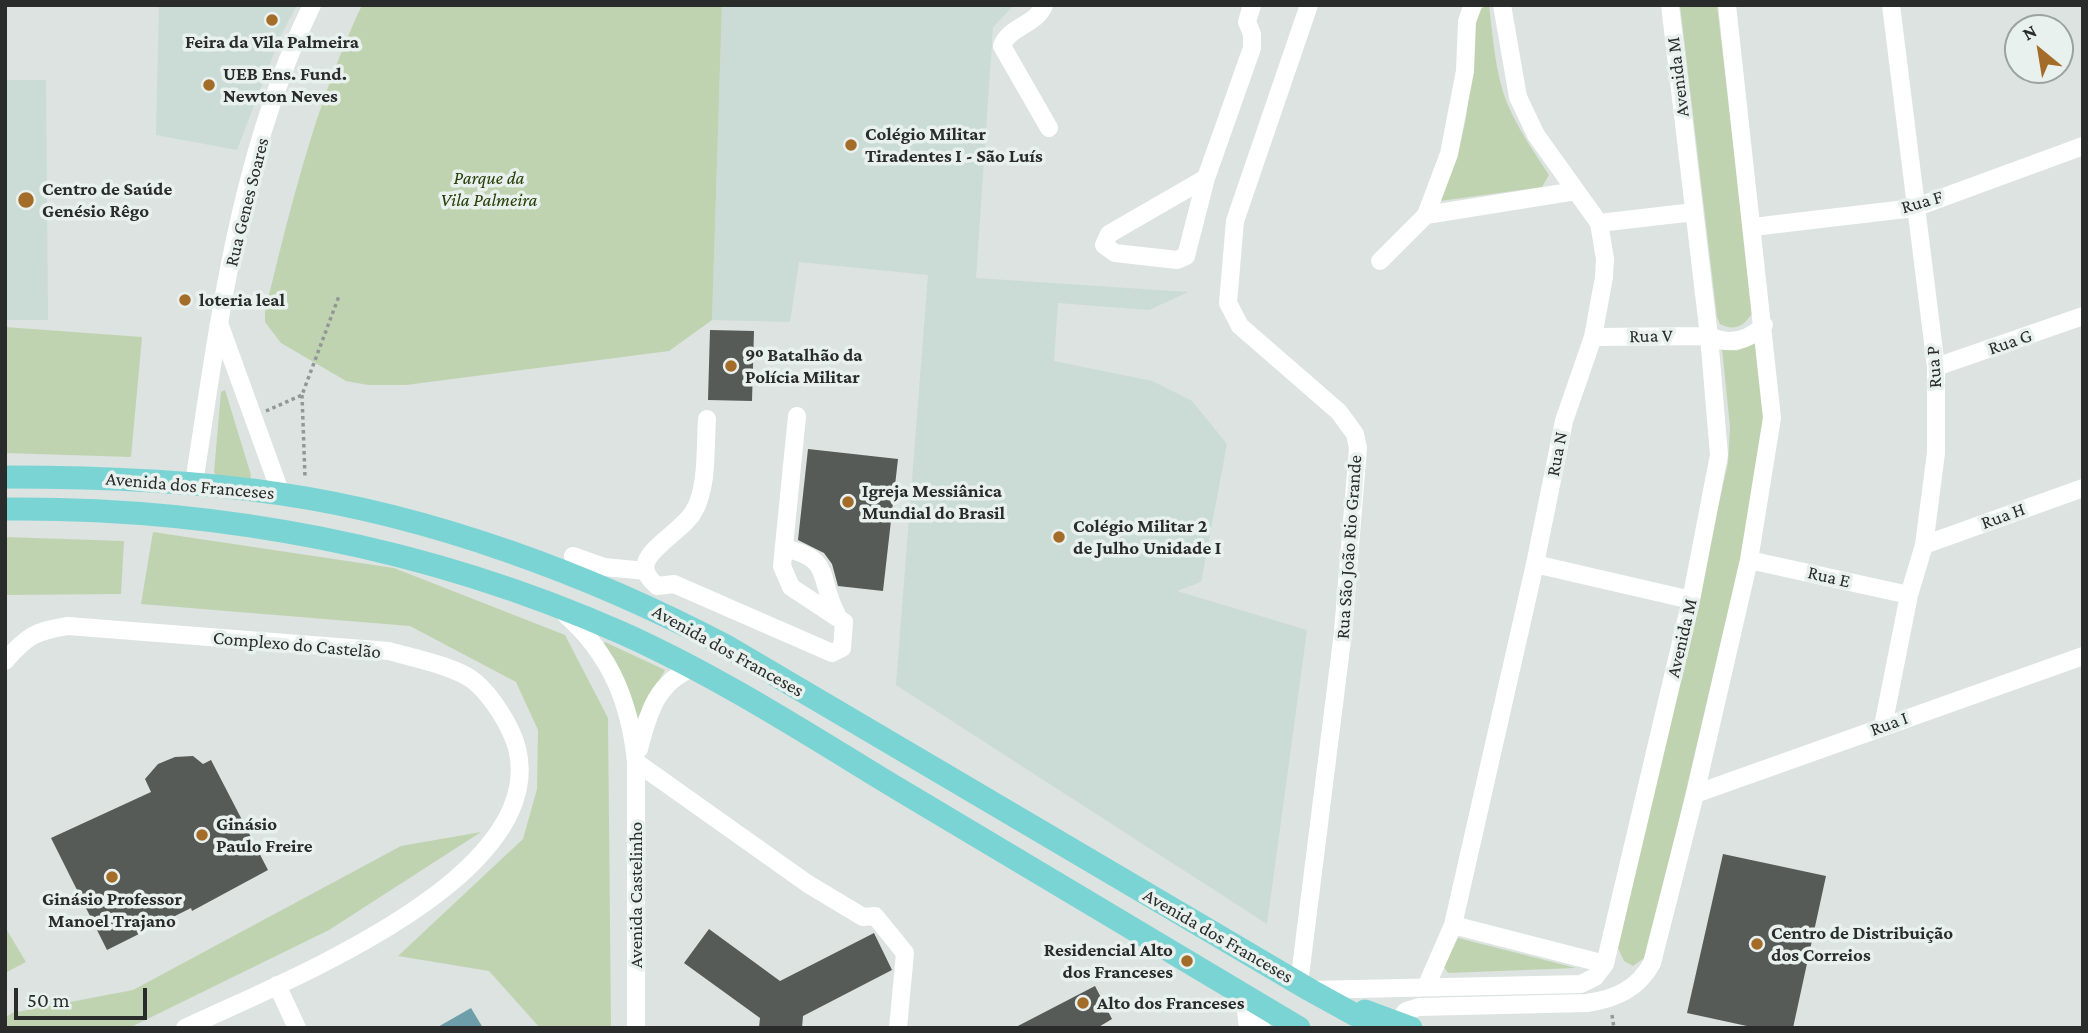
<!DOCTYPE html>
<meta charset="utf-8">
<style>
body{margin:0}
#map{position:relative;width:2088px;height:1033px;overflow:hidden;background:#dce3e1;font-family:"Crimson Pro",serif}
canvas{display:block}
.frame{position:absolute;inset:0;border:7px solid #292c2b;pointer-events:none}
.north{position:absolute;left:2004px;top:14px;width:70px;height:70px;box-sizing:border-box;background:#e9f1ee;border:2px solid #9ca2a0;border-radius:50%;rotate:330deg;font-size:19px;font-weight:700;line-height:28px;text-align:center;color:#292c2b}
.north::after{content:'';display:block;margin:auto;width:24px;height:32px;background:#a36c28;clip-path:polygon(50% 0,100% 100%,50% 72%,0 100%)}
.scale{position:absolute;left:14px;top:988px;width:133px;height:32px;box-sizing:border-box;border:4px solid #292c2b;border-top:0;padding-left:9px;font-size:21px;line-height:24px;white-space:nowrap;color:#292c2b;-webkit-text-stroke:5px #e9f1ee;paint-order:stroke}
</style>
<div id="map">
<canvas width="2088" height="1033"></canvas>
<div class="frame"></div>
<div class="north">N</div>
<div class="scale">50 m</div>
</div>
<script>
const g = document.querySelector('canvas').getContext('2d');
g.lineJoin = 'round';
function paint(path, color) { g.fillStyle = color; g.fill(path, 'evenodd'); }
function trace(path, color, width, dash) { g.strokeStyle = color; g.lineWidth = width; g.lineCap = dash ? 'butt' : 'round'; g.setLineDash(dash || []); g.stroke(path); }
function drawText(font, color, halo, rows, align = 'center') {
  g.font = font + ' "Crimson Pro",serif'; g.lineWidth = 7; g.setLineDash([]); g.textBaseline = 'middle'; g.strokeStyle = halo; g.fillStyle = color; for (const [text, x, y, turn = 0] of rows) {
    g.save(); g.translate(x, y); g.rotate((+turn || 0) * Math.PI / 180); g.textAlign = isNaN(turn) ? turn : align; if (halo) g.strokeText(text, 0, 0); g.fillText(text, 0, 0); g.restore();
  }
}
paint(new Path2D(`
 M159 5H297L281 35 237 150 156 135Z
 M722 5H1014L993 27 976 278 1188 292 1149 310 1058 303 1054 361 1152 381 1192 401 1227 444 1201 582 1177 591 1307 630 1267 924 896 685 928 275 799 262 790 322 712 320Z
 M5 80H46L48 320H5Z`), '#cbdbd5');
paint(new Path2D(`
 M362 5H722L712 320 669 351 406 385H368L346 381 281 343 265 322V312C290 208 316 102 362 5Z
 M1489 5C1493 38 1495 72 1507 103 1518 129 1534 152 1549 175L1542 187 1440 201C1452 168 1465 137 1468 102 1472 71 1467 38 1478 10Z
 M1680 5H1717L1753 312C1744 326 1735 332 1720 324L1717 317Z
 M5 327 142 337 131 457 5 453Z
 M1757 341 1765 418 1756 493 1647 956 1633 966 1624 961 1618 948 1728 463 1730 427 1722 348 1737 351Z
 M225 390 251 475 250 480 216 476 214 472 221 392Z
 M153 532 394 568 565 635 608 718 611 1028H540L489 971 398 956 523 839 537 789 538 730 516 682 410 626 141 604Z
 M5 537 124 541 121 594 5 595Z
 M605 642 665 670 637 719 603 645Z
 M481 832 329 930 129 1028H5V1018L12 1013 133 990 401 846Z
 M5 927 26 962 5 973Z
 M1458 938 1576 968 1448 973 1444 967Z`), '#c0d3b0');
paint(new Path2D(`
 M471 1008 483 1028H436Z`), '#6e9eaa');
paint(new Path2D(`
 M710 330 754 331 752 401 708 400Z
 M808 449 898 459 883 591 838 586 832 564 824 553 798 540Z
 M193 756 203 764 211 760 268 870 192 911 191 908 107 950 51 838 151 792 145 779 158 764 175 757Z
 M1723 854 1826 876 1793 1028H1756L1687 1013Z
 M709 929 780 981 874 933 892 970 803 1016 802 1028H759L760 1018 684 963Z
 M1095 986 1112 1019 1097 1028H1014Z`), '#565b57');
trace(new Path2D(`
 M302 395 305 477
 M266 411 302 395 339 296
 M1612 1015 1614 1028`), '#939897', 3.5, [3.5, 3.5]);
trace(new Path2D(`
 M1044 5C1037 25 1009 26 1002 46L1049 128
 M1206 178 1109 234 1104 245 1115 253 1177 260 1186 256 1206 178 1252 48V34L1247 22 1252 5
 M1426 215 1576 191
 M1599 223 1694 212
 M1753 227 1914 208 2083 146
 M1380 261 1426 215 1449 154 1465 71 1467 21 1473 5
 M219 323 281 494
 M1593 337 1709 336C1730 346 1748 341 1764 325
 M1936 367 2083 316
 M707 419C705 447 708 487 694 511 685 528 650 547 646 563 643 572 650 580 657 586L674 584 832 653 842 648 844 622 791 587 782 566 797 416
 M194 483C219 322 239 154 312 5
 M1924 545 2083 488
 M784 548C834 559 817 578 837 615
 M573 556 604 567 646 571
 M1749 560 1909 595
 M1535 564 1691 600
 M566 615C611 655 630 703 636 762V1028
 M5 661C27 636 35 631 68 626L389 651C412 658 455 666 474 681 492 696 511 726 517 748 550 880 277 984 185 1028
 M1883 726 1909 595 1924 545 1936 453V367L1891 5
 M639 749C648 713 657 681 695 667
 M636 762 808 884 863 917 875 916 905 953 898 1028
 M1695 794 2083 656
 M1453 925 1605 964
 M1299 984 1343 632 1358 448 1355 434 1339 412 1240 326 1228 303 1235 221 1309 5
 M277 985 297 1028
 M1426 987 1453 925 1535 564 1564 421 1593 337 1604 277 1605 259 1599 223 1536 135 1518 97 1502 5
 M1310 990 1581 984 1595 977 1605 964 1691 600 1719 455 1709 336 1670 5
 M1244 995 1248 1028
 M1258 1003 1261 1028
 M1397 1023 1406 1011 1419 1007 1587 1003C1615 999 1638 989 1652 963L1695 794 1749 560 1772 418 1727 5`), '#fff', 18);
trace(new Path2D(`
 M5 477C97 477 190 480 281 494 432 516 591 575 726 646L1310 990 1379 1028
 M5 509C217 507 428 547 622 633 718 676 806 733 895 787 1030 867 1165 947 1299 1028
 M1365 1011 1411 1028`), '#7ad4d3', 23);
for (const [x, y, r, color] of [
 [272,20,7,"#a36c28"],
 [209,85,7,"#a36c28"],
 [851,145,7,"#a36c28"],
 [26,200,9,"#a36c28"],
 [185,300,7,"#a36c28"],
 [731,366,7,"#a36c28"],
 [848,502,7,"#a36c28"],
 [1059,537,7,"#a36c28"],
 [202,835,7,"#a36c28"],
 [112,877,7,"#a36c28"],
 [1757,944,7,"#a36c28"],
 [1187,961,7,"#a36c28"],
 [1083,1003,7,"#a36c28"]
]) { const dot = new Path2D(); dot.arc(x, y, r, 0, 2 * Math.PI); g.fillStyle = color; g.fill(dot); trace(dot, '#e9f1ee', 2.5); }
drawText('bold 19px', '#292c2b', '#e9f1ee', [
 ["Feira da Vila Palmeira",272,42,"center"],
 ["UEB Ens. Fund.",223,74],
 ["Newton Neves",223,96],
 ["Colégio Militar",865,134],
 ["Tiradentes I - São Luís",865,156],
 ["Centro de Saúde",42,189],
 ["Genésio Rêgo",42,211],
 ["loteria leal",199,300],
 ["9º Batalhão da",745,355],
 ["Polícia Militar",745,377],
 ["Igreja Messiânica",862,491],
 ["Mundial do Brasil",862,513],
 ["Colégio Militar 2",1073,526],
 ["de Julho Unidade I",1073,548],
 ["Ginásio",216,824],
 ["Paulo Freire",216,846],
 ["Ginásio Professor",112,899,"center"],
 ["Manoel Trajano",112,921,"center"],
 ["Centro de Distribuição",1771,933],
 ["dos Correios",1771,955],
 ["Residencial Alto",1173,950,"right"],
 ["dos Franceses",1173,972,"right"],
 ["Alto dos Franceses",1097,1003]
], 'left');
drawText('19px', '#292c2b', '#e9f1ee', [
 ["Avenida M",1678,77,-97],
 ["Rua Genes Soares",247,202,-76],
 ["Rua F",1922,202,-16],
 ["Rua V",1651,336,-1],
 ["Rua G",2010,342,-19],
 ["Rua P",1934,367,-94],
 ["Rua N",1557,454,-79],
 ["Avenida dos Franceses",190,486,5],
 ["Rua H",2003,516,-20],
 ["Rua São João Rio Grande",1349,547,-86],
 ["Rua E",1829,577,13],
 ["Avenida M",1682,638,-77],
 ["Complexo do Castelão",297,645,5],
 ["Avenida dos Franceses",728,651,29],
 ["Rua I",1889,724,-20],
 ["Avenida Castelinho",636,895,-90],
 ["Avenida dos Franceses",1218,936,30]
]);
drawText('italic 19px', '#263d06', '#e9f1ee', [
 ["Parque da",489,178],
 ["Vila Palmeira",489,200]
]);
</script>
